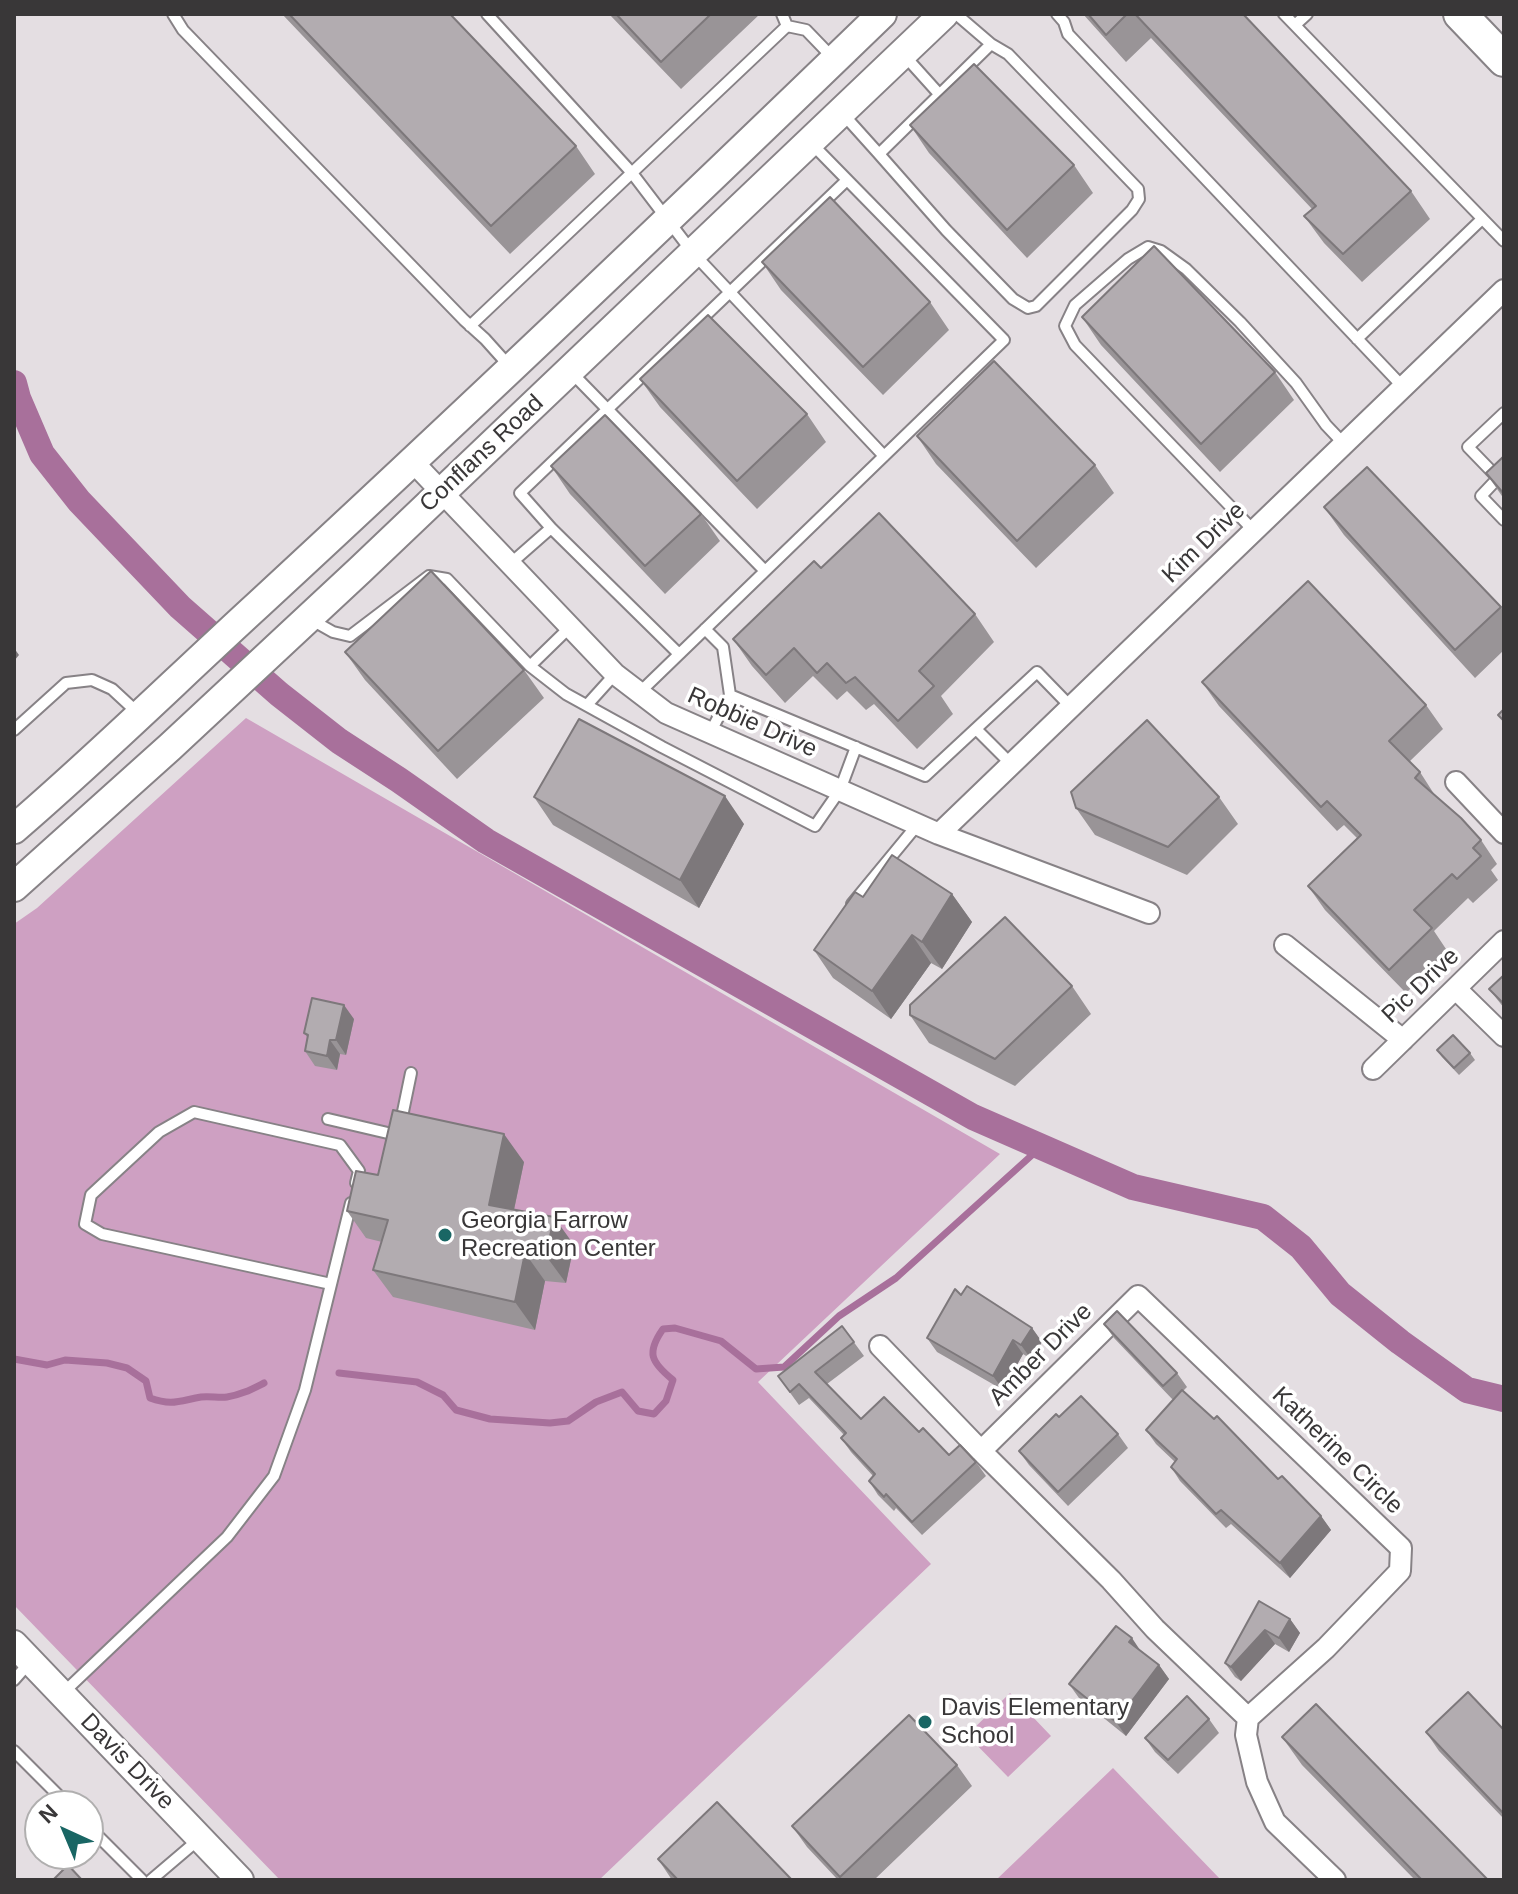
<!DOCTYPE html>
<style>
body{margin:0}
#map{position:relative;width:1518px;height:1894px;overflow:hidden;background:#e4dee2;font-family:Arial,sans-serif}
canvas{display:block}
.frame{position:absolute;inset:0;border:16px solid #393738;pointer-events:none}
.north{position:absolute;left:24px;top:1790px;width:80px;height:80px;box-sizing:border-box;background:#fff;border:2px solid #b0afaf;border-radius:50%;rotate:316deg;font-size:22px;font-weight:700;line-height:32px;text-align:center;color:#393738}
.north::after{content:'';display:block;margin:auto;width:28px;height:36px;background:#196664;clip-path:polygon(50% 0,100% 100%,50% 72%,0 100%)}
</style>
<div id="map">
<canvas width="1518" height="1894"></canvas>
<div class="frame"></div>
<div class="north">N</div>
</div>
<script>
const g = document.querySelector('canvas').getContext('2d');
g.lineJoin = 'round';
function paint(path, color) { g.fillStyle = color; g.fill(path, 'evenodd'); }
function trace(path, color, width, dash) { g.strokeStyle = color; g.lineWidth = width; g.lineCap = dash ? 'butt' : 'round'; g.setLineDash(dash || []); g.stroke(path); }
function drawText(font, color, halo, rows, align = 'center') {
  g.font = font + ' Arial,sans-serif'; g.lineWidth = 7; g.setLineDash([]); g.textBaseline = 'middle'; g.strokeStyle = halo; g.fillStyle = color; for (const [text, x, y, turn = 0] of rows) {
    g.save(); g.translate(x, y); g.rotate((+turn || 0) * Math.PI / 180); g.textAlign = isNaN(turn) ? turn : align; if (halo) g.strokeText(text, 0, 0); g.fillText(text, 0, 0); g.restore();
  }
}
paint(new Path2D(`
 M246 718 1000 1154 758 1382 931 1564 599 1880H280L14 1605V924L37 908Z
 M1010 1693 1051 1736 1008 1777 967 1735Z
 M1113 1768 1221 1880H996Z`), '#cea0c2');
trace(new Path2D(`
 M14 1359 47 1365 65 1360 107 1363 127 1368 146 1381 150 1398C172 1406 179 1401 201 1397 210 1396 219 1398 227 1397 241 1395 252 1389 264 1383
 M339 1373 417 1382 443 1395 456 1410 490 1419 550 1423 568 1421 596 1402 622 1392 638 1411 654 1414 666 1401 673 1380C651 1362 646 1353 663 1329L675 1328 721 1341 756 1369 784 1367 839 1316 896 1278 1042 1146`), '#a8709b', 7);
trace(new Path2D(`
 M14 383 18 398 42 454 79 501 180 607 279 694 339 741 399 780 486 841 973 1117 1133 1187 1263 1217 1301 1247 1340 1294 1400 1342 1467 1390 1504 1399`), '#a8709b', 26);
const service = new Path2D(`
 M173 14 183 30 464 320 485 339 511 368
 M487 14 632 173 693 253 884 456
 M1057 14 1064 22 1068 34 1403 387
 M1284 14 1504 241
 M1295 25 1307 14
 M787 26 806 30 833 58
 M904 55 940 95
 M843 114 879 154 991 44
 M879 154 946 230 1013 299 1028 308 1036 306 1132 210 1139 199 1138 189 1008 54 991 44 956 14
 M470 326 787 26 782 14
 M1357 339 1482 219
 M571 372 765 571
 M1504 413 1468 447 1498 478 1481 496 1504 520
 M551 528 679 654
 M1254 531 1075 345 1065 326 1075 305 1128 259 1148 247 1161 251 1186 269 1240 322 1296 383 1326 425 1344 444
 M510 564 551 528 520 493 847 180
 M310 619 333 632 350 636 429 576 447 579 530 666 570 627
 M705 629 723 647 730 695
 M530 666 566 694 662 747 815 826 840 790 856 747
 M639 693 1004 340 812 144
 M587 705 615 674
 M976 729 1011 764
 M14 730 66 683 92 680 112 689 139 714
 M710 733 730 695 925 776 1037 672 1071 707
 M852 904 918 824
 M328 1119 392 1134 399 1131 411 1073
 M331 1284 102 1234 85 1224 91 1195 159 1132 194 1112 340 1145 359 1171 356 1183
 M14 1680 29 1663
 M63 1693 227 1537 274 1476 305 1390 351 1203
 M14 1751 69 1806
 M88 1826 142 1880
 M151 1880 198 1840`);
const minor = new Path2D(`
 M413 462 615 674 666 713 939 834 1149 913
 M1456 782 1504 833
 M939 834 1504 290
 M1285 945 1403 1040
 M1456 989 1504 1036
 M1373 1069 1504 941
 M880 1346 981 1451 1111 1580 1155 1629 1248 1718 1326 1648 1400 1571 1401 1548 1138 1296 981 1451
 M1248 1718 1246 1735 1257 1782 1275 1822 1335 1880`);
const tertiary = new Path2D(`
 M14 1644 240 1880`);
const secondary = new Path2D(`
 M14 829C98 757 177 679 259 604 469 410 676 213 882 14
 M14 887 170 747 360 570 944 14`);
const primary = new Path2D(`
 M1460 14 1504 60`);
trace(service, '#878286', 14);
trace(minor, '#878286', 24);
trace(tertiary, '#878286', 30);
trace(secondary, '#878286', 32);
trace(primary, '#878286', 36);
trace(service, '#fff', 10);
trace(minor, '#fff', 20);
trace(tertiary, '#fff', 26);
trace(secondary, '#fff', 28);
trace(primary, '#fff', 32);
paint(new Path2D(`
 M282 14H450L576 146 595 174 510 254Z
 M609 14H760L681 89Z
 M1083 14H1243L1411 191 1430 219 1362 282 1324 243 1304 216 1312 209 1151 38 1126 62Z
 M910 125 1074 165 1093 193 1027 258 929 153Z
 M762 262 930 302 949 330 883 395 781 290Z
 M1082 317 1275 372 1294 400 1220 472 1101 345Z
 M640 379 807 414 826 442 757 509 660 407Z
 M917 436 1095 465 1114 493 1036 568 936 464Z
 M1504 456V499L1486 473Z
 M551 466 701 514 720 541 665 594 570 494Z
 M1324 507 1501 607 1504 612V650L1475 678 1344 535Z
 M821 568 975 614 994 642 941 696 953 714 917 749 874 704 866 710 847 691 837 700 813 676 785 703 752 666 733 639Z
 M345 652 524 670 544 698 457 779 365 680Z
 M1202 682 1426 705 1443 729 1409 762 1420 772 1436 797 1481 840 1497 864 1491 870 1498 880 1473 903 1468 898 1434 931 1448 952 1406 993 1325 910 1308 886 1357 838 1344 825 1337 831 1219 706Z
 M534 797 744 824 699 908 553 825Z
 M1219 797 1238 824 1187 875 1095 835 1076 808Z
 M952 894 972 922 942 969 931 963 891 1019 833 978 814 950 863 897Z
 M1504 975V1008L1489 989Z
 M1072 986 1091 1014 1015 1086 929 1043 910 1015Z
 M354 1019 346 1055 340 1054 337 1070 315 1066 305 1051 308 1038 304 1033Z
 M1437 1050 1470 1053 1475 1060 1459 1075 1442 1057Z
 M524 1162 514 1210 574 1245 566 1283 545 1281 535 1330 393 1297 373 1270 382 1242 366 1238 347 1211Z
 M961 1295 1032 1328 1042 1342 1031 1359 1023 1354 1003 1390 937 1352 927 1338Z
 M1104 1324 1177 1373 1187 1387 1183 1391 1278 1479 1321 1516 1331 1530 1290 1578 1231 1524 1226 1528 1180 1481 1171 1467 1175 1462 1156 1444 1146 1430 1173 1400 1114 1338Z
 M842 1326 864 1356 827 1384 861 1419 919 1432 949 1455 976 1462 986 1476 922 1535 896 1508 894 1511 878 1495 869 1481 873 1476 851 1452 841 1438 844 1435 809 1398 799 1405 778 1376Z
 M1059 1417 1118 1434 1128 1448 1068 1506 1029 1465 1019 1451Z
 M1259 1601 1290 1619 1300 1633 1289 1652 1275 1644 1241 1681 1235 1677 1225 1663Z
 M1140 1650 1159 1665 1169 1679 1126 1736 1079 1698 1069 1684Z
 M1209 1719 1219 1733 1178 1774 1155 1752 1145 1738Z
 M1504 1730V1819L1439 1751 1426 1732Z
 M1282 1737 1488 1880H1415L1302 1765Z
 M957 1765 972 1786 874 1880H838L807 1847 792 1826Z
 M658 1859 792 1880H672Z`), '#999497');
paint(new Path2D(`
 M14 648 19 655 14 661Z
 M725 796 744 824 699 908 680 880Z
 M952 894 972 922 942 969 922 942Z
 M912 935 931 963 891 1019 872 991Z
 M344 1005 354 1019 346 1055 336 1040Z
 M330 1040 340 1054 337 1070 327 1056Z
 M504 1134 524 1162 509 1233 489 1205Z
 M554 1217 574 1245 566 1283 546 1256Z
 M525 1253 545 1281 535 1330 515 1302Z
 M1032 1328 1042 1342 1031 1359 1021 1345Z
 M1013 1340 1023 1354 1003 1390 993 1376Z
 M1321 1516 1331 1530 1290 1578 1280 1563Z
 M1290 1619 1300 1633 1289 1652 1279 1638Z
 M1265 1630 1275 1644 1241 1681 1231 1667Z
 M1132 1638 1142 1653 1129 1642Z
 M1159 1665 1169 1679 1126 1736 1116 1722Z`), '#7d787b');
const building = new Path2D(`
 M289 14H450L576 146 491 226Z
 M616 14H711L661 62Z
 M1088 14H1127L1106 35Z
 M1135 14H1243L1411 191 1343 254 1304 216 1316 206Z
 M974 64 1074 165 1007 230 910 125Z
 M830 197 930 302 863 367 762 262Z
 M1154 246 1275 372 1201 444 1082 317Z
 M708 315 807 414 737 481 640 379Z
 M994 361 1095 465 1017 541 917 436Z
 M605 415 701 514 645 566 551 466Z
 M1504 456V494L1486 473Z
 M1367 467 1501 607 1455 650 1324 507Z
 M879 513 975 614 919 671 934 686 898 721 855 677 846 683 827 663 817 673 794 648 766 675 733 639 814 561 821 568Z
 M431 571 524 670 438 751 345 652Z
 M1308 581 1426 705 1389 741 1420 772 1415 778 1461 818 1481 840 1473 848 1481 856 1457 879 1452 874 1414 910 1432 928 1389 970 1308 886 1361 835 1327 801 1321 807 1202 682Z
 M1504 709V721L1498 715Z
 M579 719 725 796 680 880 534 797Z
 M1147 720 1219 797 1168 847 1076 808 1071 792Z
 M892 855 952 894 922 942 912 935 872 991 814 950 855 892 863 897Z
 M1005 917 1072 986 995 1059 910 1015V1005Z
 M1504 975V1004L1489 989Z
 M312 998 344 1005 336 1040H330L327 1056 305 1051 308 1035 304 1033Z
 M1453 1035 1470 1053 1454 1068 1437 1050Z
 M393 1110 504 1134 489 1205 554 1217 546 1256 525 1253 515 1302 373 1270 388 1220 347 1211 356 1171 378 1175Z
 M967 1286 1032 1328 1021 1345 1013 1340 993 1376 927 1338 955 1289 961 1295Z
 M1117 1311 1177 1373 1163 1386 1104 1324Z
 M842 1326 854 1342 815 1372 861 1419 884 1397 919 1432 923 1428 949 1455 960 1445 976 1462 912 1522 886 1494 884 1497 869 1481 875 1474 841 1438 846 1433 799 1384 790 1392 778 1376Z
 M1182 1390 1214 1419 1217 1416 1278 1479 1282 1476 1321 1516 1280 1563 1221 1510 1216 1514 1171 1467 1177 1459 1146 1430Z
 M1081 1396 1118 1434 1058 1492 1019 1451 1056 1414 1059 1417Z
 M1259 1601 1290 1619 1279 1638 1265 1630 1231 1667 1225 1663Z
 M1116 1626 1132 1638 1129 1642 1159 1665 1116 1722 1069 1684Z
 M1468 1692 1504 1730V1814L1426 1732Z
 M1187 1696 1209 1719 1168 1760 1145 1738Z
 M1316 1704 1488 1880H1422L1282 1737Z
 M909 1715 957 1765 840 1877 792 1826Z
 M717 1802 792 1880H678L658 1859Z
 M68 1865 82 1880H53Z`);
paint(building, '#b2acb0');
trace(building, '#7d787b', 2);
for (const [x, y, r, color] of [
 [445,1235,8,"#196664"],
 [925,1722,8,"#196664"]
]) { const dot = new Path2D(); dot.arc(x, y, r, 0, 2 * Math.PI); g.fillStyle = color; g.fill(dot); trace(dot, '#fff', 3); }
drawText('24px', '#393738', '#fff', [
 ["Conflans Road",482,454,-43],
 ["Kim Drive",1204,543,-44],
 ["Robbie Drive",752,723,24],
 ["Pic Drive",1421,986,-44],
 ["Amber Drive",1041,1355,-45],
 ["Katherine Circle",1337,1451,44],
 ["Davis Drive",127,1762,46]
]);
drawText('24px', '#393738', '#fff', [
 ["Georgia Farrow",461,1221],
 ["Recreation Center",461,1249],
 ["Davis Elementary",941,1708],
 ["School",941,1736]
], 'left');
</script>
